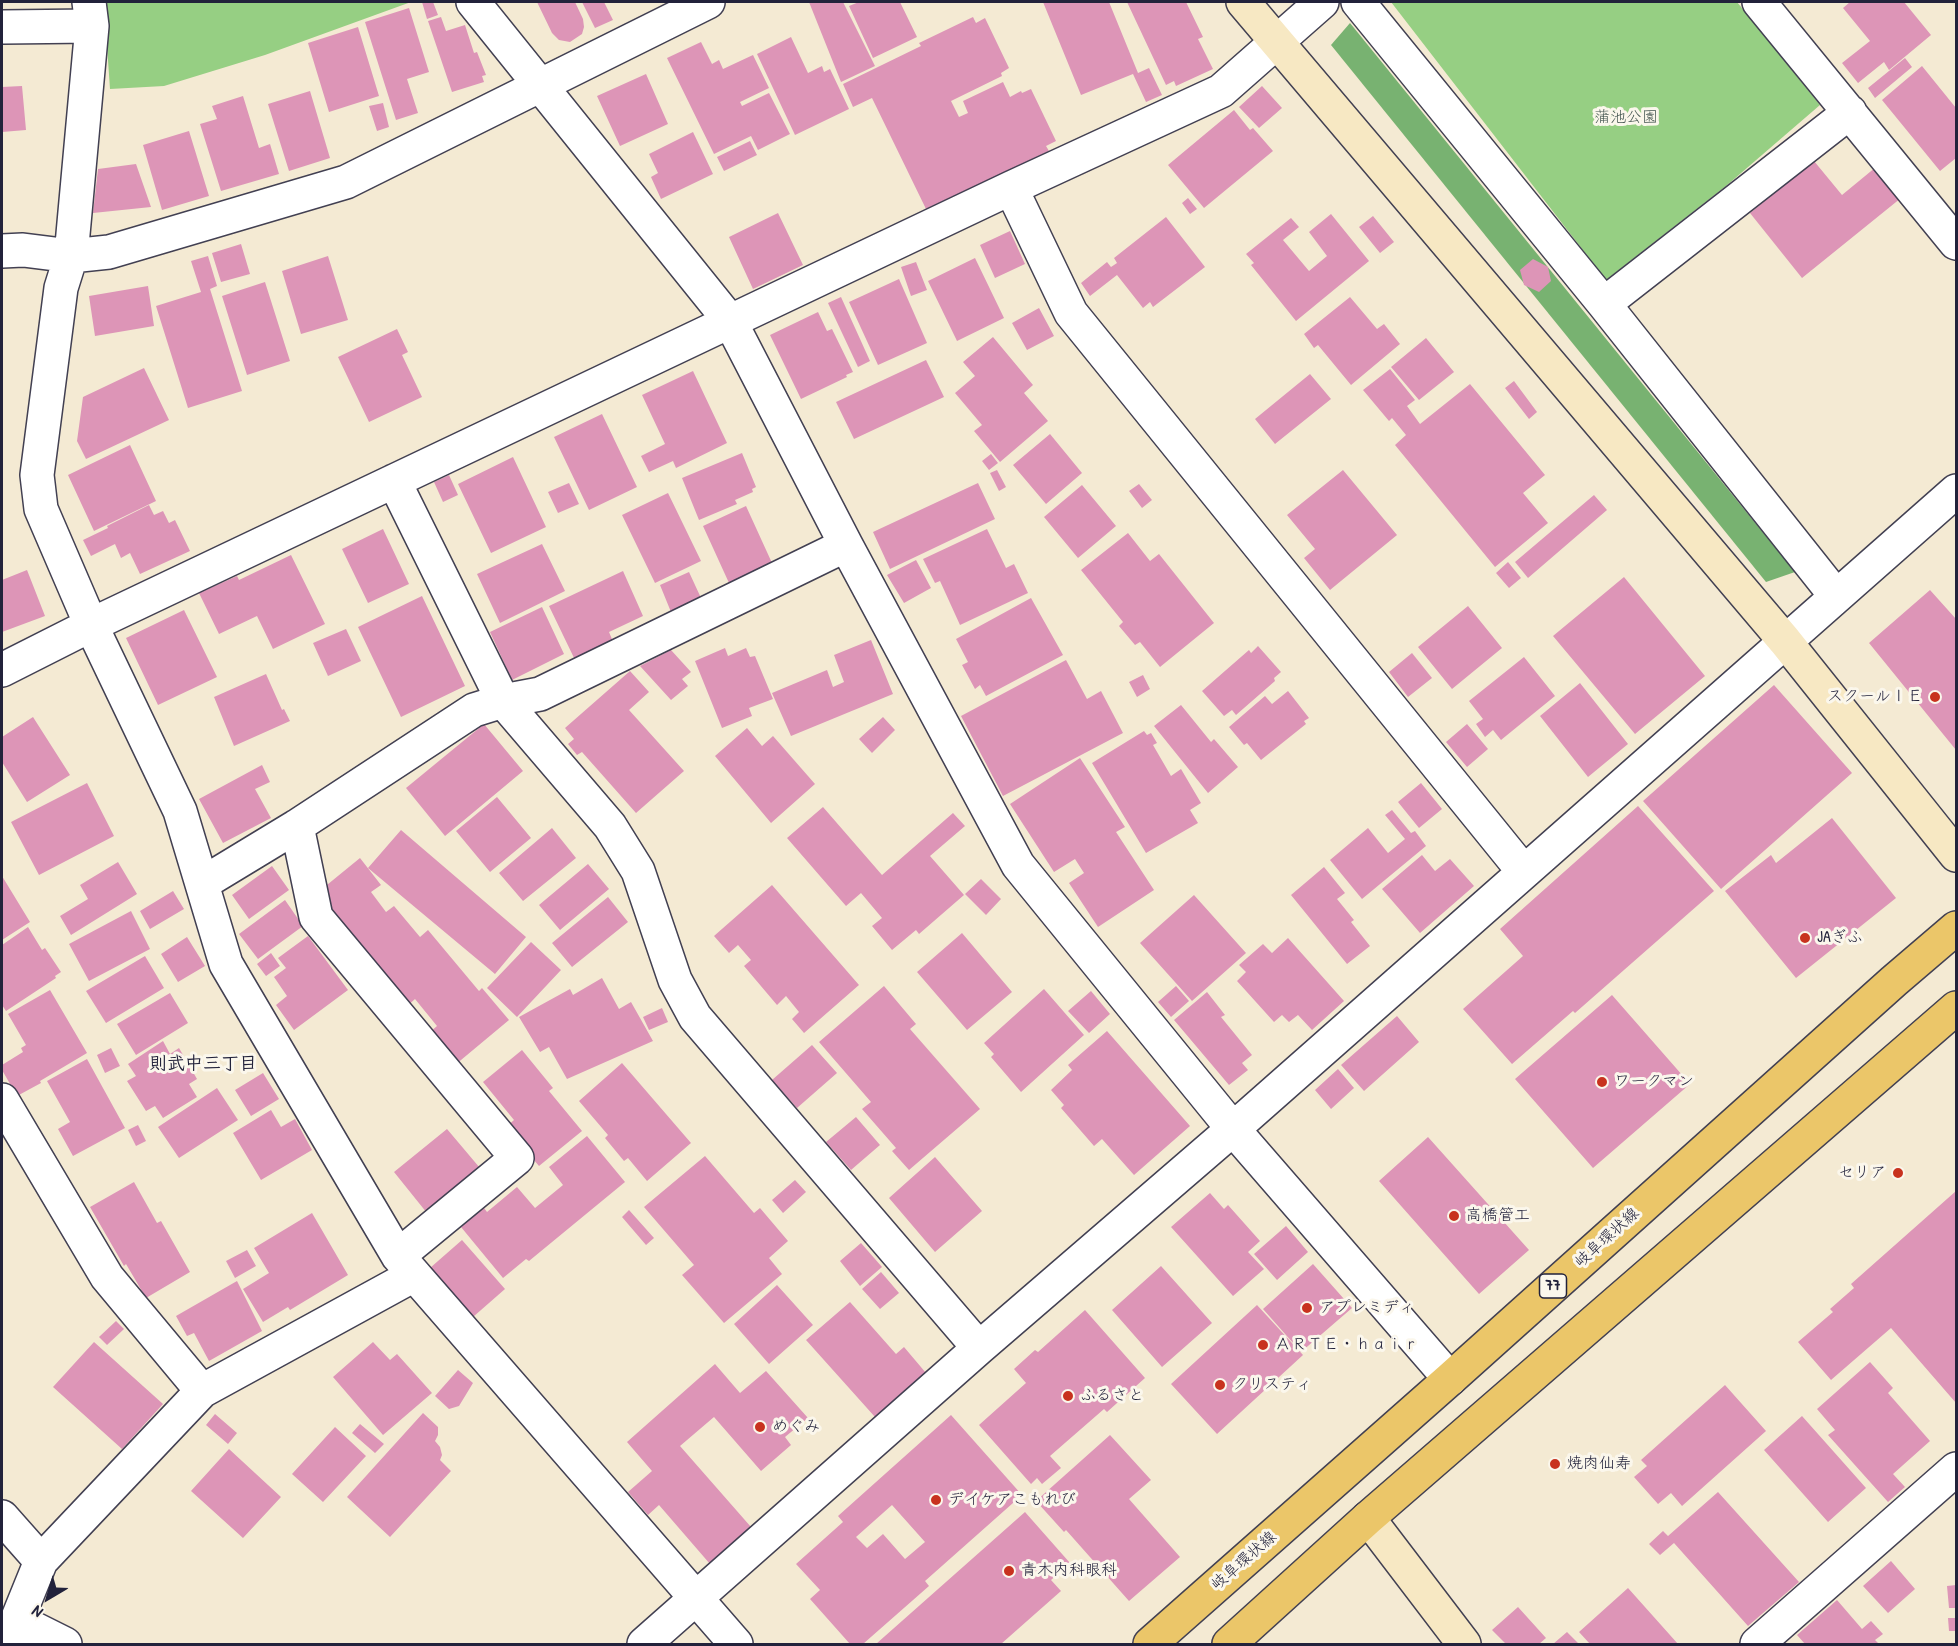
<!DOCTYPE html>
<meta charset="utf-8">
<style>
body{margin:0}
#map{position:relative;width:1958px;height:1646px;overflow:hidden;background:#f4ead3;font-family:"Patrick Hand",sans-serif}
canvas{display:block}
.frame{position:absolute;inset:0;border:3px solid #22223b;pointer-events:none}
.north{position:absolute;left:18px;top:1568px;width:60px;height:60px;-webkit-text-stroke:4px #fbf7ec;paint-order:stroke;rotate:218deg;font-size:16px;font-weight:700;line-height:24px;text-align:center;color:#22223b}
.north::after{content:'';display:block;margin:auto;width:21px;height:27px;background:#22223b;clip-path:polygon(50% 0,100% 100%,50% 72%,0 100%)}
</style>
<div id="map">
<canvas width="1958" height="1646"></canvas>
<div class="frame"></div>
<div class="north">N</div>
</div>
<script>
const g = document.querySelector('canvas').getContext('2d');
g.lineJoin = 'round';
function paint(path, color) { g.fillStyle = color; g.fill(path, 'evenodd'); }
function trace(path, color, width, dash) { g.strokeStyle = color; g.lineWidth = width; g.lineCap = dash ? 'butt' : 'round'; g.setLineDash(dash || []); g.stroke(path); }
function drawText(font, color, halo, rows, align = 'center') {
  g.font = font + ' "Patrick Hand","Klee One",sans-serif'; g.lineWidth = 6; g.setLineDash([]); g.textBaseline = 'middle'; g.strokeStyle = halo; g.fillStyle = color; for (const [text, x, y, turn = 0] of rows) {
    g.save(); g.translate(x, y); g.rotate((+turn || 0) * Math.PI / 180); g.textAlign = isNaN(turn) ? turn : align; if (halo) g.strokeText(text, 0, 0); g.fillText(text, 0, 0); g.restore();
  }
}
paint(new Path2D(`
 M104 2H411L265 55 164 86 110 89Z
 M1391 2H1737L1820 105 1726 186 1606 280Z`), '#96cf83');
paint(new Path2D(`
 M1350 23 1795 572 1766 582 1331 45Z`), '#78b271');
paint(new Path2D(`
 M422 2H433L438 15 427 19Z
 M537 2H575L583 19 584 27 582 34 570 42 559 40 552 33Z
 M582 2H604L613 20 595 28Z
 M809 2H843L875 66 841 82Z
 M859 2H900L917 37 873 58 849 6Z
 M1043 2H1109L1138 73 1149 68 1162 95 1146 102 1133 74 1081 95Z
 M1127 2H1186L1203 37 1198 39 1213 69 1176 86 1174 81 1166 85Z
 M1850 2H1904L1931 35 1889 70 1884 62 1858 83 1842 63 1870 41 1843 8Z
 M409 8 429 72 407 79 418 113 396 120 365 22Z
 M441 17 446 31 465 25 474 53 477 52 486 75 482 76 484 82 452 92 428 21Z
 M973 17 976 23 985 18 1009 68 1001 73 1002 76 951 101 959 117 968 113 963 101 1003 82 1010 97 1021 91 1022 93 1031 89 1056 141 1046 146 1049 151 926 209 872 98 853 107 843 84 921 46 919 43Z
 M358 27 379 96 329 112 308 43Z
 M791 37 808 73 822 66 824 72 830 69 849 109 795 135 757 54Z
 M701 42 712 64 719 60 723 69 753 55 769 88 740 102 742 106 769 93 790 134 758 150 751 136 714 154 667 58Z
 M1905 58 1912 67 1875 98 1868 88Z
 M1922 66 1956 108V158L1940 171 1882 100Z
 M646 74 668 124 620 146 597 96Z
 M22 86 26 130 2 132V87Z
 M1262 86 1282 108 1259 128 1239 107Z
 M310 91 330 158 289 171 268 104Z
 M243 96 259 148 270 144 279 174 221 191 200 124 217 119 212 106Z
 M383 103 389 127 377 131 369 106Z
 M1234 110 1250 130 1253 128 1273 151 1204 208 1168 165Z
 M189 131 209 196 162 210 143 145Z
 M693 132 713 174 661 199 651 177 658 173 649 154Z
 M750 141 757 155 724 171 717 157Z
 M1814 161 1842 195 1876 167 1901 198 1802 278 1750 213Z
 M136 164 151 207 93 213 98 169Z
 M1188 198 1197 209 1190 214 1182 203Z
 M778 213 803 265 753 289 729 237Z
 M1331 214 1369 261 1296 321 1251 265 1254 263 1246 254 1291 218 1299 227 1283 240 1309 271 1327 256 1309 232Z
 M1373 216 1394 242 1380 253 1359 227Z
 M1166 217 1205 267 1153 307 1150 302 1143 308 1117 275 1090 296 1081 283 1107 262 1111 267 1117 263 1114 258Z
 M1010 231 1025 264 995 278 980 245Z
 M241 244 250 274 221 282 212 253Z
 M208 256 217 286 210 289 242 391 188 408 156 306 201 292 191 261Z
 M328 256 348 320 301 334 282 271Z
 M975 258 1004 318 957 341 928 281Z
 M1533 259 1548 267 1551 281 1539 292 1524 285 1520 270Z
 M916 262 927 290 911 296 901 267Z
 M899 279 927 343 878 365 849 302Z
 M265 282 290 361 247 375 222 296Z
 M148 286 154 326 95 336 89 296Z
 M841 297 870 361 858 367 828 303Z
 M1350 297 1377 329 1384 324 1400 344 1351 385 1318 345 1314 348 1304 334Z
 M1039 308 1054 336 1027 350 1012 323Z
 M818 312 827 331 832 329 853 372 846 375 847 377 801 399 770 335Z
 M397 329 408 352 402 355 422 397 369 422 338 357Z
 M993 337 1033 385 1024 393 1048 421 1000 462 974 431 982 425 955 393 975 376 963 362Z
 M1426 338 1454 372 1419 400 1391 367Z
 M926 360 944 397 854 439 836 402Z
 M144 368 169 420 86 459 77 441 83 397Z
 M1390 369 1415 400 1407 406 1420 424 1470 384 1545 475 1523 493 1548 523 1495 567 1395 445 1406 435 1392 418 1389 421 1363 390Z
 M693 371 727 443 676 468 673 461 649 472 641 456 665 444 642 395Z
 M1310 374 1331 399 1275 444 1255 419Z
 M1514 381 1537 412 1529 419 1505 388Z
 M602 414 637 487 589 510 554 437Z
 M1050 434 1082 473 1046 504 1013 465Z
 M130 445 156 501 94 531 68 475Z
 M742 453 756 487 752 489 753 492 735 500 737 504 699 520 682 478Z
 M991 454 998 463 989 470 982 461Z
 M513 457 546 527 491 553 458 484Z
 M997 470 1006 487 999 491 990 473Z
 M1343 470 1397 535 1330 590 1304 558 1315 549 1287 515Z
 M449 475 458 495 443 502 434 482Z
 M569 483 579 504 558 513 548 492Z
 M978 483 995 519 890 569 873 532Z
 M1139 484 1152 500 1142 508 1129 491Z
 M1082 485 1116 526 1078 558 1044 517Z
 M668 493 701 561 655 583 622 515Z
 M1594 495 1607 510 1528 578 1515 562Z
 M149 505 154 515 163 511 169 523 175 520 190 551 140 574 130 553 121 558 115 544 91 556 83 540 108 528 107 526Z
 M746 506 772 563 729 583 703 526Z
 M383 529 409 584 368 603 342 549Z
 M987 529 1006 568 1014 564 1028 593 960 625 940 581 935 583 923 559Z
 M1128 533 1150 561 1159 554 1214 623 1160 667 1140 642 1135 645 1119 626 1123 622 1081 570Z
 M542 544 565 591 500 623 477 574Z
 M291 555 325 624 273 649 257 616 219 634 199 593 237 576 239 580Z
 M916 560 931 588 904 603 887 575Z
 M1508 562 1521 578 1509 588 1496 573Z
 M27 570 45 616 2 632V580Z
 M623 571 643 616 609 632 614 644 576 662 549 606Z
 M689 572 701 598 671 612 660 585Z
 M1624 577 1705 676 1635 734 1553 636Z
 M1930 590 1956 619V750L1869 643Z
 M422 596 465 686 401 717 358 627Z
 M1031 598 1063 655 986 696 980 685 975 689 962 665 968 662 956 639Z
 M1468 606 1502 648 1452 689 1418 647Z
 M542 607 564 654 512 680 490 632Z
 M184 610 217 677 158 705 126 638Z
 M346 629 361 661 328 676 313 643Z
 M871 640 893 694 791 736 772 693 827 670 833 687 844 682 834 655Z
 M1258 646 1281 672 1274 678 1275 681 1236 715 1232 710 1224 716 1202 691 1249 650 1251 653Z
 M725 648 728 656 746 648 750 657 755 656 773 699 749 708 752 716 722 728 695 661Z
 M671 650 691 672 682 679 688 686 671 700 640 666Z
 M1412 653 1432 678 1408 697 1389 672Z
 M1524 657 1555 696 1501 740 1493 730 1485 737 1476 724 1483 719 1469 701Z
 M1066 660 1087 699 1101 691 1123 733 1003 796 961 716Z
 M630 671 649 692 629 710 684 771 636 813 582 752 577 755 568 744 574 739 565 728Z
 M266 674 282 710 284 709 290 721 234 746 214 697Z
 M1143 675 1150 689 1137 697 1129 682Z
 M1580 683 1628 744 1588 777 1540 716Z
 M1774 685 1852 773 1721 889 1643 801Z
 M1288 691 1309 718 1304 721 1306 724 1261 760 1247 743 1244 745 1229 727 1265 696 1272 704Z
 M1181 705 1211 742 1214 739 1238 767 1208 793 1154 726Z
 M33 717 70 775 27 802 2 762V737Z
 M883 717 895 730 872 753 859 739Z
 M484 724 523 771 445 836 406 788Z
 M1467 724 1488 749 1467 767 1446 742Z
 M747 728 762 746 773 736 815 784 771 823 715 756Z
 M1144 731 1147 735 1151 733 1157 743 1153 745 1171 776 1181 769 1201 803 1190 810 1198 823 1146 853 1092 763Z
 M1080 758 1125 827 1116 832 1154 890 1098 927 1069 883 1084 873 1075 859 1054 872 1010 804Z
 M262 765 270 782 255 789 271 818 223 843 199 799Z
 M87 783 114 836 39 875 11 822Z
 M1421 783 1442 809 1419 828 1398 802Z
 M497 797 531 838 490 872 456 831Z
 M1638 806 1714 891 1575 1013 1573 1011 1512 1064 1463 1009 1523 956 1500 929Z
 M823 807 882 875 953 813 965 826 930 856 964 895 919 934 916 930 892 950 872 926 882 918 861 893 846 906 787 838Z
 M1392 810 1411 833 1415 831 1426 846 1362 899 1330 860 1368 828 1388 853 1405 839 1385 815Z
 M1832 818 1896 898 1796 978 1725 891 1771 855 1776 863Z
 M552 828 576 858 523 901 499 873Z
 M401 830 526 937 495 974 368 868Z
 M1422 855 1435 871 1450 859 1474 886 1420 933 1382 889Z
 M360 858 381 885 371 892 386 912 394 906 420 937 428 930 479 991 482 988 509 1020 455 1065 429 1033 437 1026 415 999 406 1007 327 911 322 889Z
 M118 862 137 894 71 935 60 916 88 899 80 885Z
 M588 864 609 889 560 930 539 905Z
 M272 866 289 890 249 919 232 895Z
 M1324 867 1345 893 1337 899 1354 920 1351 922 1370 946 1347 964 1291 895Z
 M2 876 30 922 2 940Z
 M981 879 1001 899 986 915 965 894Z
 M772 885 859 985 804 1033 792 1019 799 1012 786 996 777 1005 744 966 751 960 738 945 729 953 714 936Z
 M173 891 184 909 150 929 140 911Z
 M1194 895 1246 953 1192 1001 1140 943Z
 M608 897 628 922 572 967 552 943Z
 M285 900 303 926 258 959 239 934Z
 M131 911 150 949 89 981 69 944Z
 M28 927 42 950 45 948 61 972 55 976 56 978 6 1011 2 1005V945Z
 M962 933 1012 992 967 1030 917 972Z
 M308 936 348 990 294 1030 276 1005 287 996 274 977 286 968 278 958Z
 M187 937 205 966 178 982 161 954Z
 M1288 938 1344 1001 1312 1030 1298 1015 1289 1022 1282 1015 1274 1022 1237 981 1246 972 1239 965 1263 944 1272 953Z
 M531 942 561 970 517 1017 487 988Z
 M271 953 280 966 266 976 257 964Z
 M145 956 164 988 106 1023 86 991Z
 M602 978 619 1009 631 1002 653 1041 567 1079 549 1047 540 1052 519 1017 570 989 573 995Z
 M884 986 916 1024 910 1029 980 1109 909 1170 892 1151 896 1148 862 1109 871 1102 819 1042Z
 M1176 986 1189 1001 1171 1017 1158 1002Z
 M1044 989 1084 1035 1021 1092 991 1057 994 1054 984 1043Z
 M50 990 87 1053 40 1081 41 1083 17 1096 2 1070V1065L23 1052 21 1048 26 1045 8 1014Z
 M1091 991 1110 1014 1089 1033 1068 1011Z
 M1207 992 1225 1015 1221 1017 1252 1055 1242 1063 1248 1070 1229 1085 1174 1020Z
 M170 993 188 1023 136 1055 117 1024Z
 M1612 995 1690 1084 1593 1168 1515 1079Z
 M662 1008 668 1022 649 1030 643 1017Z
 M1397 1016 1419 1042 1364 1091 1341 1065Z
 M1107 1031 1190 1126 1134 1175 1102 1139 1094 1146 1061 1108 1064 1105 1051 1090 1072 1070 1068 1065Z
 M163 1041 170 1054 179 1048 197 1079 189 1084 197 1097 163 1118 155 1106 146 1111 127 1081 136 1076 128 1064Z
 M812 1045 837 1073 797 1108 772 1080Z
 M111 1048 120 1066 105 1073 97 1055Z
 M522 1050 553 1088 549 1091 582 1131 539 1166 506 1127 514 1120 483 1082Z
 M87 1059 125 1128 73 1156 58 1129 70 1122 47 1081Z
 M622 1063 691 1143 647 1181 628 1158 624 1161 605 1138 608 1135 579 1101Z
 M1338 1069 1354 1088 1331 1109 1315 1090Z
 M263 1073 279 1099 251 1116 235 1090Z
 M217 1088 238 1120 179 1158 158 1127Z
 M271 1110 281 1127 295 1119 312 1150 261 1180 233 1133Z
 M856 1117 880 1145 851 1170 826 1142Z
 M138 1125 146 1141 136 1146 128 1130Z
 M447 1129 485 1174 431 1218 394 1172Z
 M587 1136 625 1182 529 1261 526 1259 503 1278 461 1227 484 1208 487 1212 517 1187 535 1208 563 1185 549 1167Z
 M1428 1137 1529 1250 1479 1294 1379 1181Z
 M705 1156 754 1213 760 1208 788 1241 769 1258 782 1274 724 1323 682 1275 694 1265 644 1207Z
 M935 1157 982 1211 935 1252 889 1198Z
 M795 1180 806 1192 783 1213 772 1200Z
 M134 1182 157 1223 161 1221 190 1272 146 1298 126 1264 124 1266 90 1207Z
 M1956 1191V1403L1891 1328 1831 1380 1798 1342 1833 1312 1830 1309 1854 1288 1851 1284Z
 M1210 1193 1224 1209 1228 1205 1260 1241 1248 1252 1264 1269 1233 1296 1171 1227Z
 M629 1210 654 1238 646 1245 622 1217Z
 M312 1213 348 1275 290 1310 288 1307 263 1322 243 1289 269 1273 254 1248Z
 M1286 1226 1308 1252 1277 1280 1254 1254Z
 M462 1240 505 1289 473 1317 430 1268Z
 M861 1243 882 1267 860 1286 840 1261Z
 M247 1250 256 1266 235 1278 226 1261Z
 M1313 1264 1352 1308 1301 1352 1263 1309Z
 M1161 1266 1212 1323 1162 1367 1112 1310Z
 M881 1272 899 1293 880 1309 862 1289Z
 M237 1281 262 1331 209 1361 194 1333 187 1336 176 1316Z
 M777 1285 813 1325 769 1364 734 1324Z
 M850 1302 896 1354 904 1347 926 1373 875 1417 806 1340Z
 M1257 1305 1303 1355 1217 1434 1171 1384Z
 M1085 1310 1145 1378 1107 1412 1104 1409 1050 1456 1061 1468 1042 1484 1037 1478 1031 1484 979 1425 1026 1383 1014 1369 1035 1350 1038 1352Z
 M116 1321 124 1329 107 1345 99 1337Z
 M94 1342 163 1404 122 1449 53 1387Z
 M373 1342 390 1360 397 1354 432 1393 383 1435 333 1377Z
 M1870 1362 1893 1388 1888 1393 1930 1441 1893 1474 1905 1487 1888 1502 1828 1435 1835 1430 1817 1409Z
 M715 1364 740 1393 766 1371 808 1418 785 1437 791 1445 761 1471 714 1417 680 1446 751 1527 710 1564 659 1505 648 1515 628 1492 652 1471 627 1442Z
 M458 1370 473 1383 459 1406 449 1409 435 1396Z
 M1725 1385 1766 1431 1682 1506 1671 1493 1658 1504 1634 1477 1647 1466 1641 1460Z
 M423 1413 438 1427V1435L435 1441 440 1447 442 1455 440 1460 451 1471 390 1537 347 1497Z
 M215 1414 237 1433 228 1444 206 1425Z
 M951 1415 1022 1495 925 1581 929 1586 863 1644H850L810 1599 820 1590 796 1564 843 1522 838 1516ZM892 1505 925 1542 905 1559 883 1534 867 1548 856 1537Z
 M1802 1416 1866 1488 1828 1522 1764 1450Z
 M360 1424 384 1444 375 1453 352 1433Z
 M335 1427 366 1456 323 1502 292 1474Z
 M1110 1435 1151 1480 1129 1499 1180 1557 1129 1601 1066 1530 1064 1532 1036 1501Z
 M229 1449 281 1497 243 1538 191 1491Z
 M1718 1492 1799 1582 1748 1626 1674 1543 1660 1555 1649 1544 1663 1531 1668 1536Z
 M1025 1512 1070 1563 1051 1580 1061 1591 1001 1644H876Z
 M1891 1561 1915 1589 1888 1613 1863 1586Z
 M1956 1585V1608H1949L1947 1586Z
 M1628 1588 1678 1644H1590L1579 1632Z
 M1837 1600 1862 1629 1871 1621 1883 1634 1875 1640 1879 1644H1805L1797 1635Z
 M1518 1607 1546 1638 1539 1644H1506L1492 1630Z
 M1948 1618H1956V1631H1949Z
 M1567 1632 1579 1644H1553Z`), '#dd95b7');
const street = new Path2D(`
 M89 2 92 26 71 256 61 288 37 475 41 509 91 625 180 811 226 964 398 1256 736 1644
 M473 2 730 321 846 545 1018 865 1233 1129 1450 1379
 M1358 2 1604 304 1836 596
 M1759 2 1956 243
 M2 27 92 26
 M1011 188 1071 313 1524 872
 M2 251 23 250 71 256 109 252 346 182 708 2
 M1604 304 1850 112
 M846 545 540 694 503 701 610 826 638 871 675 980 695 1017 979 1348
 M2 670 91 625 1011 188 1221 91 1322 2
 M297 826 316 917 517 1158 398 1256
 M203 883 297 826 474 710 503 701 394 481
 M2 1100 107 1277 202 1391
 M2 1517 41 1561 202 1391 414 1275
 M17 1620 65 1644
 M11 1644 17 1620 41 1561
 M644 1644 979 1348 1233 1129 1956 491
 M1757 1644 1956 1469`);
const secondary = new Path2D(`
 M1243 2 1785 641 1956 855
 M1368 1518 1464 1644`);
const primary = new Path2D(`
 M1150 1644 1450 1379 1894 981 1956 928
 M1229 1644 1368 1518 1956 1008`);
trace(street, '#424052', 36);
trace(secondary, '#424052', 36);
trace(primary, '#424052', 36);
trace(street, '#fff', 33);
trace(secondary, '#f7e8c3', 33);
trace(primary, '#ebc669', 33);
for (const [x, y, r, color] of [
 [1935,697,6,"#c8321e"],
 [1805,938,6,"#c8321e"],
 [1602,1082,6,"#c8321e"],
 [1898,1173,6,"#c8321e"],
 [1454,1216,6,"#c8321e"],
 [1307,1308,6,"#c8321e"],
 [1263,1345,6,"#c8321e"],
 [1220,1385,6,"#c8321e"],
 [1068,1396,6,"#c8321e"],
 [760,1427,6,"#c8321e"],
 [1555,1464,6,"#c8321e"],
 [936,1500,6,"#c8321e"],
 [1009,1571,6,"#c8321e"]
]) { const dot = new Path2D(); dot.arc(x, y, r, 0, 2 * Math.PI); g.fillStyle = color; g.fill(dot); trace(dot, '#fbf7ec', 2); }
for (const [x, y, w] of [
 [1553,1286,27]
]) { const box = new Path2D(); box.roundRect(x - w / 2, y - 12, w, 24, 4.5); g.fillStyle = '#fbf7ec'; g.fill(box); trace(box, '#22223b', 1.5); }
drawText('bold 15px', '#22223b', null, [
 ["77",1553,1286]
]);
drawText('16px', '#455651', '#fbf7ec', [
 ["蒲池公園",1626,118]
]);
drawText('16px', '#22223b', '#fbf7ec', [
 ["スクールＩＥ",1923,697,"right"],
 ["JAぎふ",1817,938],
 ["ワークマン",1614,1082],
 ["セリア",1886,1173,"right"],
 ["高橋管工",1466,1216],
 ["アプレミディ",1319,1308],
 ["ＡＲＴＥ・ｈａｉｒ",1275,1345],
 ["クリスティ",1232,1385],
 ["ふるさと",1080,1396],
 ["めぐみ",772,1427],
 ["焼肉仙寿",1567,1464],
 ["デイケアこもれび",948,1500],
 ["青木内科眼科",1021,1571]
], 'left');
drawText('16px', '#22223b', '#fbf7ec', [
 ["岐阜環状線",1607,1238,-42],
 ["岐阜環状線",1244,1561,-41]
]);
drawText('bold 18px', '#22223b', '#fbf7ec', [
 ["則武中三丁目",203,1064]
]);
</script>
